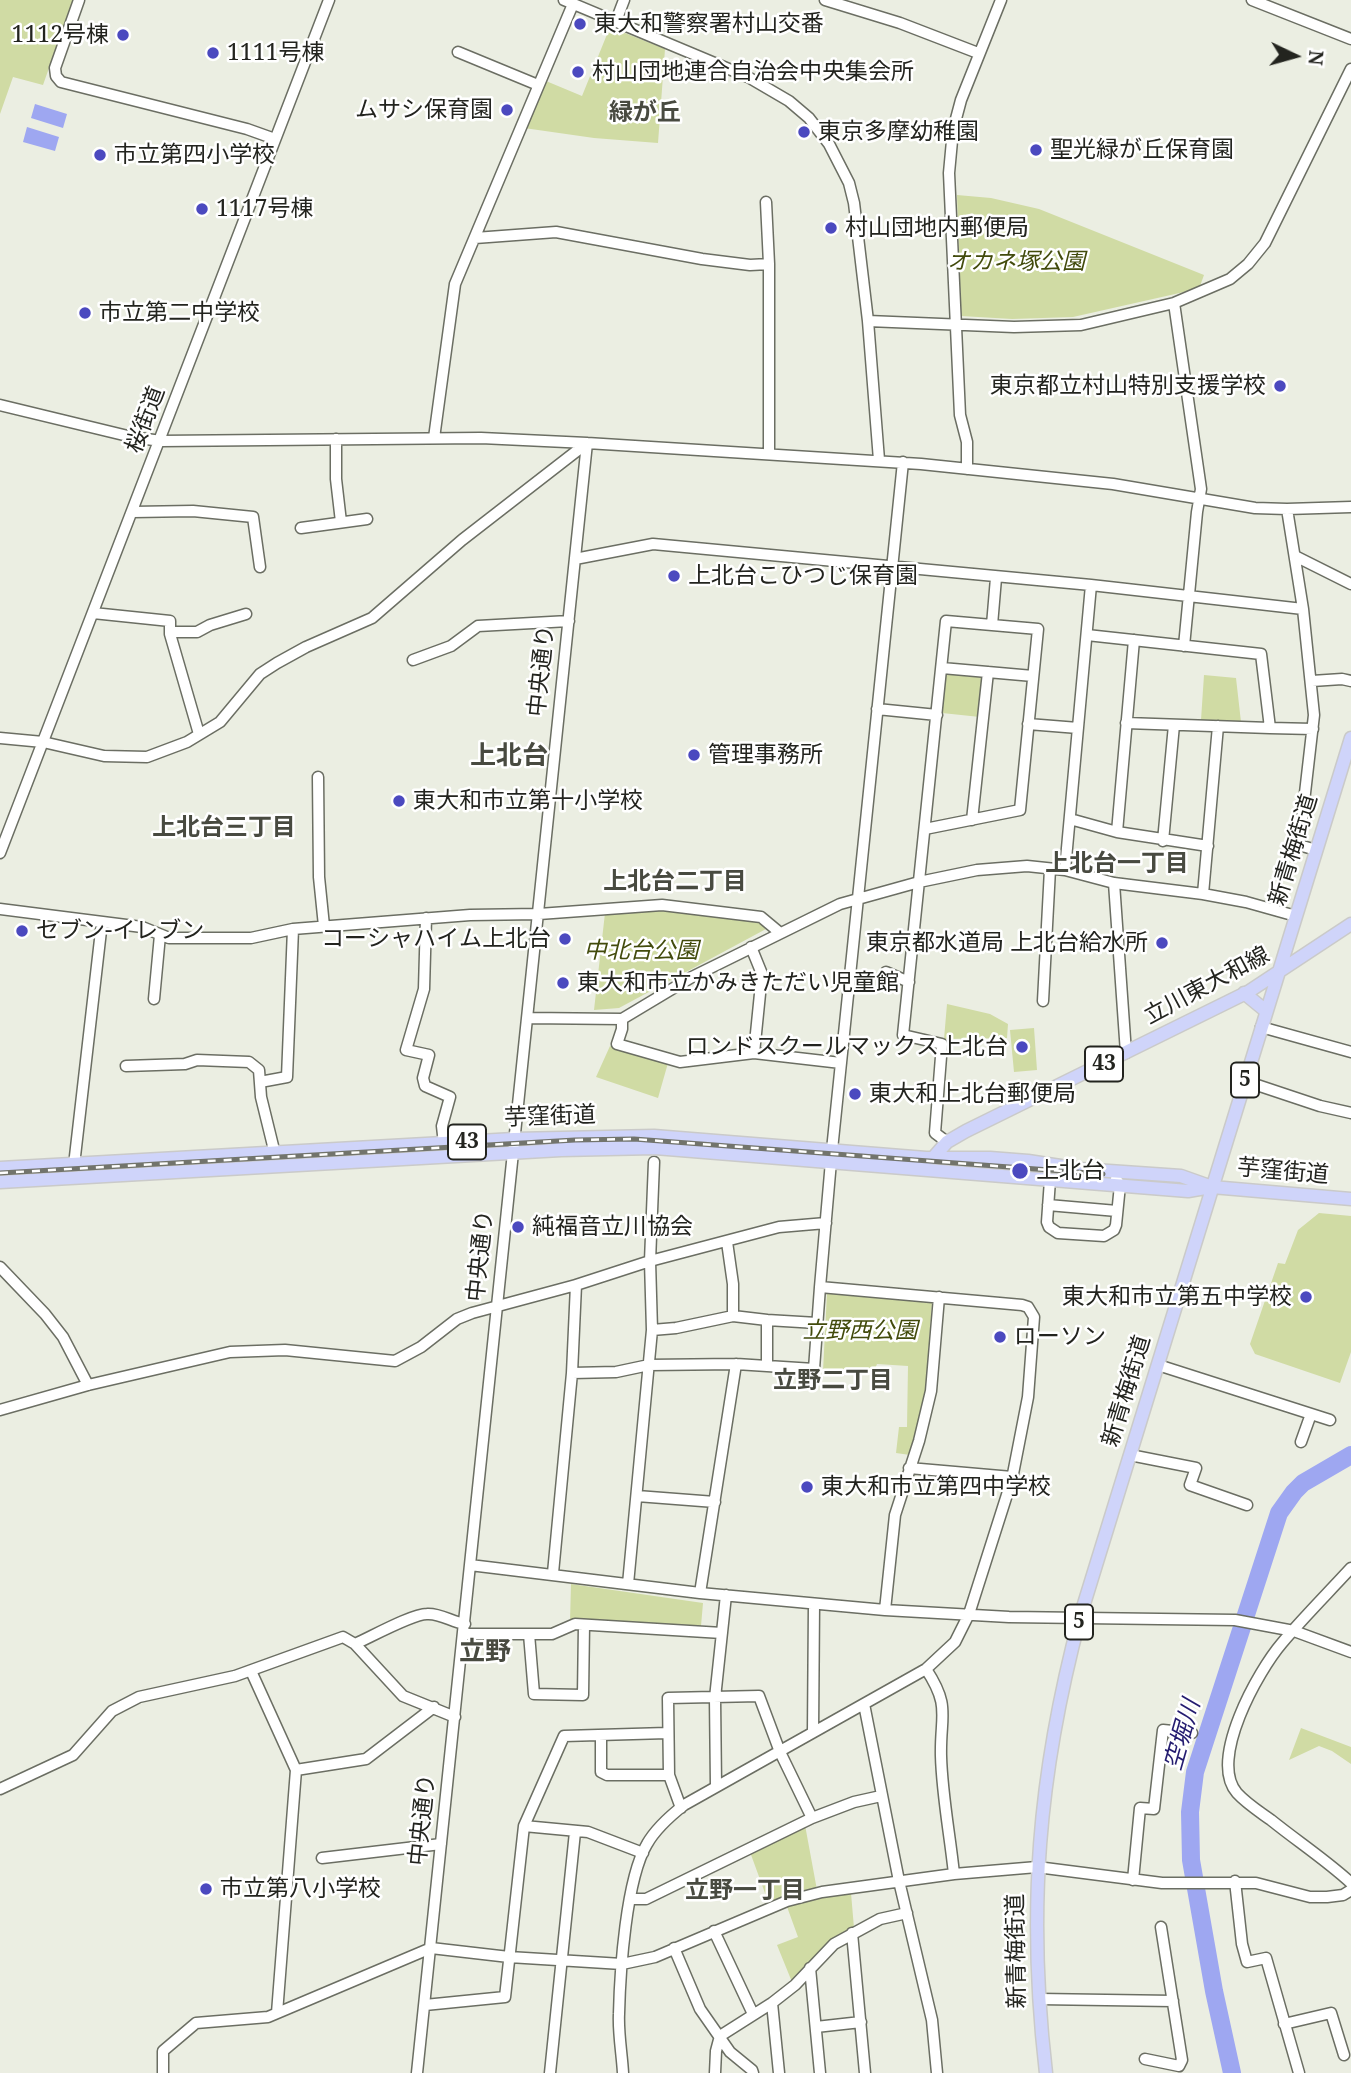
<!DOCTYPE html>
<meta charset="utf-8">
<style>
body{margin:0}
#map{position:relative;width:1351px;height:2073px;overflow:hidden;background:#ebeee2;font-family:"Noto Serif",serif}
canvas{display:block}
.north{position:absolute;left:1260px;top:21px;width:70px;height:70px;-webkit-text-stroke:5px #fff;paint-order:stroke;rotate:95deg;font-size:19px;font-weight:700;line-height:28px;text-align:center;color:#23241f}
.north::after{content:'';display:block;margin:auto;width:24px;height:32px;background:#23241f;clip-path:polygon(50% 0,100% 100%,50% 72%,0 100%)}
</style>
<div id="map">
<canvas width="1351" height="2073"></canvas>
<div class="north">N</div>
</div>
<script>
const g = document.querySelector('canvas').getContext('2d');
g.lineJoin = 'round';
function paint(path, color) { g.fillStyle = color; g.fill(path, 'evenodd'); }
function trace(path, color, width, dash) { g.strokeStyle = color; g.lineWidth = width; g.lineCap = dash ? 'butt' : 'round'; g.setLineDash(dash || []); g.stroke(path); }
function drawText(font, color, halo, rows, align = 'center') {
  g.font = font + ' "Noto Serif","Noto Sans JP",serif'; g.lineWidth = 5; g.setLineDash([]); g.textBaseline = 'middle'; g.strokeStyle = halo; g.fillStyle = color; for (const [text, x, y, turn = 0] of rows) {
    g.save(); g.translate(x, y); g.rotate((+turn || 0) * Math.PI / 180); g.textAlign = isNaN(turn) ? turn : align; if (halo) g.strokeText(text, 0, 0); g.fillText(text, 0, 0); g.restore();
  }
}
paint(new Path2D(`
 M0 0H73L43 85 13 77 0 114Z
 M610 27 665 49 658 143 594 138 524 128 546 81 582 96Z
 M957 195 991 198 1039 209 1204 275 1200 286 1184 292 1073 317 1012 319 961 316Z
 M946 671 984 675 980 717 942 713Z
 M1204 675 1236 678 1241 722 1201 720Z
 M661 911 762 921 766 929 619 1008 594 1010 605 913Z
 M947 1004 990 1014 1008 1024 1007 1038 944 1039Z
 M1034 1028 1037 1070 1014 1072 1010 1030Z
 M610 1046 668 1063 658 1098 596 1077Z
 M1319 1213 1351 1216V1352L1340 1383 1255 1354 1250 1344 1278 1263 1285 1264 1298 1230Z
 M827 1293 932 1303 924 1413 910 1455 896 1453 899 1427H907L908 1366 877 1364 873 1374 823 1371Z
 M571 1584 703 1603 701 1626 570 1622Z
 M1301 1728 1351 1747V1764L1332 1751 1319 1746 1289 1760Z
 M805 1825 817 1890 769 1904 750 1852Z
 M851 1893 854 1928 831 1940 792 1982 777 1945 798 1937 786 1904Z`), '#d0dba4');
paint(new Path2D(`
 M35 104 67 114 63 128 31 118Z
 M27 127 59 137 55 151 23 142Z`), '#9ea7f1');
trace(new Path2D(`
 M1232 2073 1214 1991 1191 1860 1190 1812 1195 1772 1279 1513 1294 1492 1303 1483 1351 1455`), '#9ea7f1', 18);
const minor = new Path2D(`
 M79 0 55 68 56 76 61 82 247 129 275 139
 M564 0 748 77 789 101 809 118 829 144 849 183 854 203 868 321 879 460
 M825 0 900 23 978 53
 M1252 0 1351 39
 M616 21 624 0
 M458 52 538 85
 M766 202 769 264
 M475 238 556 232 702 259 750 265 769 264V454
 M1174 303 1201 489 1197 512 1184 646
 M868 321 1014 327 1081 325 1174 303 1230 279 1248 264 1265 243 1351 69
 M0 405 132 437 161 441 481 438 587 443 921 464 1113 484 1255 508 1287 509 1351 507
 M434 438 455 284 573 4
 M336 439V479L341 522
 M967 469V442L960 415 949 173 953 130 961 100 1001 0
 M1287 509 1303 609 1314 715 1299 845 1316 850
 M133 512 193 511 253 517 260 567
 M301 528 367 519
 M1295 556 1351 584
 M575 559 653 544 1091 585 1303 609
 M93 613 170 621V634L199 734
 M992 625 996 578
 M170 632H197L210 625 246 614
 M1087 635 1261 654 1270 728 1126 723
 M413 660 451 646 478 626 569 621
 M942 668 1033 676
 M1312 681 1342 679 1351 681
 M877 709 937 715
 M1028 724 1078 728
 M1270 728 1313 729
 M0 738 43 742 104 756 147 757 187 742 220 722 260 674 277 663 306 647 372 618 462 540 587 443
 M318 777 319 877 324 926
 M1070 819 1117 832 1208 846
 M972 820 988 672
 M925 829 1020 810 1038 629 946 621 903 1035 942 1044 935 1133 947 1142
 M1117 832 1134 640
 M1163 841 1174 725
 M0 853 329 0
 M1065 870 1091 585
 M1114 883 1126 1053
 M1203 894 1218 726
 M0 909 142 927 169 938H251L293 929 470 915 539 914 662 905 761 917 779 932
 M426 918 424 989 406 1050 429 1055 423 1078 425 1086 450 1097 442 1126 444 1144
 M751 947 762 974 754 1053
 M886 972 909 982
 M154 999 160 935
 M1043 1001 1050 869
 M527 1018 622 1019 692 977 840 904 919 882 977 870 1027 866 1065 870 1114 883 1203 894 1246 902 1296 916
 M622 1019V1029L617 1044 680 1062 754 1053 841 1063
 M1261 1027 1351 1052
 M126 1066 185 1064 197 1060 249 1062 259 1070 261 1097 275 1154
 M1245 1081 1320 1106 1351 1113
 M260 1082 287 1077 293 929
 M654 1162 650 1261 779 1227 826 1223
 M74 1165 102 922
 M1050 1180 1047 1222 1049 1227 1058 1233 1104 1236 1114 1230 1116 1225 1120 1185 1116 1179
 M1048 1205 1117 1211
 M0 1267 45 1314 63 1337 88 1385
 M820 1287 832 1150 903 462
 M733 1316 767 1320V1366
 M767 1320 817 1323
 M1158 1365 1330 1420
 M572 1373 616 1372 649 1365 736 1364 814 1369 820 1287 1022 1305 1028 1307 1034 1317 1028 1397 1012 1479 969 1614 955 1642 926 1669 684 1805C670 1816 656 1828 647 1844 626 1879 620 1971 619 2014 618 2033 622 2054 623 2073
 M0 1410 88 1385 230 1352 285 1350 395 1361 421 1347 457 1319 472 1313 576 1285
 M1301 1442 1311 1414
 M1130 1455 1196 1468 1190 1485 1247 1505
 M909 1468 1012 1477
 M637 1496 715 1502
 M470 1565 700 1593 885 1610 1009 1617 1235 1620 1294 1631 1351 1652
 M1351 1568C1328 1593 1304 1617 1282 1643 1258 1671 1208 1760 1237 1793 1247 1804 1260 1812 1271 1820 1297 1841 1326 1860 1351 1883
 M553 1573 572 1373 576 1285 650 1261 652 1330 676 1328 733 1316V1284L727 1242
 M628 1584 652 1330
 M700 1593 736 1364
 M885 1610 895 1515 919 1441 931 1391 939 1297
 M464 1634H552L575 1624 722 1633
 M529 1634 534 1694 583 1695 584 1625
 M355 1644C371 1637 412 1614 427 1614 440 1613 452 1622 465 1624
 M926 1669C951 1707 940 1715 941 1756 942 1795 950 1835 954 1874
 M251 1671 296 1770
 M864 1704 899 1881 932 2020 937 2073
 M813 1732 814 1604
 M601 1735V1772L607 1775H669
 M716 1786 715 1698 726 1595
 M0 1789 73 1755 112 1711 139 1697 235 1676 343 1637 355 1644 403 1696 455 1717
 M681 1808 669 1775 668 1698 759 1696 780 1752 812 1818
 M524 1826 588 1832 643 1853
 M322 1858 441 1844
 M1133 1880 1140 1808 1154 1809 1163 1730 1192 1733
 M1235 1881 1242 1944 1247 1962 1266 1958 1299 2073
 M630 1899H646L812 1818 854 1802 881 1796
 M714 1931 753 2014
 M852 1933 865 2073
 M674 1948 700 2009 730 2052 752 2070 753 2073
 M810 1968 820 2073
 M1039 1999 1173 2001
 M772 2003 779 2073
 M425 2005 505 1997 524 1826 564 1736 667 1733
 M277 2013 296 1770 366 1759 434 1707
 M1284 2024 1331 2013 1344 2055
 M816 2027 861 2022
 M1145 2059 1179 2066 1182 2060 1161 1927
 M163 2073V2051L196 2023 268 2017 431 1948 509 1957 622 1964 655 1957 787 1901 822 1892 954 1874 1037 1867 1162 1883H1256L1310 1897H1327L1343 1895 1351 1890
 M417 2073 587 443
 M550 2073 575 1832
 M715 2073 716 2051 720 2036 772 2003 795 1985 834 1944 880 1919 907 1913`);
const major = new Path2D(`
 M1244 993 1266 1011
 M933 1158 947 1142 966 1131 1248 992 1351 924
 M0 1168 514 1139 654 1136 926 1158H990L1028 1161 1080 1169 1181 1176 1212 1187 1351 1199
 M0 1182 561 1150 655 1148 1188 1191 1211 1187
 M1046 2073C1027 1911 1038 1775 1080 1617L1351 738`);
trace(minor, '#6b6e63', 13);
trace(major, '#cacac9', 15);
trace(minor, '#fff', 10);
trace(major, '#cfd4fa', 12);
const rail = new Path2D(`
 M0 1173 575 1140 634 1139 1103 1174`);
trace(rail, '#72746c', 5);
trace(rail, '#fff', 2.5, [8]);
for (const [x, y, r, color] of [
 [580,24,7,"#4b49bf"],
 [123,35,7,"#4b49bf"],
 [213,53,7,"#4b49bf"],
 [578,72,7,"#4b49bf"],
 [507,110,7,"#4b49bf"],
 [804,132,7,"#4b49bf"],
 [1036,150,7,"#4b49bf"],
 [100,155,7,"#4b49bf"],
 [202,209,7,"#4b49bf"],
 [831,228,7,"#4b49bf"],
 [85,313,7,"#4b49bf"],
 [1280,386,7,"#4b49bf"],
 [674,576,7,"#4b49bf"],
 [694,755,7,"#4b49bf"],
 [399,801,7,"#4b49bf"],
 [22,931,7,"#4b49bf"],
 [565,939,7,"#4b49bf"],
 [1162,943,7,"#4b49bf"],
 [563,983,7,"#4b49bf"],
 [1022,1047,7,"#4b49bf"],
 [855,1094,7,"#4b49bf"],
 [1020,1171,9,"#4b49bf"],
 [518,1227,7,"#4b49bf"],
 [1306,1297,7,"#4b49bf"],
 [1000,1337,7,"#4b49bf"],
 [807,1487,7,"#4b49bf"],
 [206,1889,7,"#4b49bf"]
]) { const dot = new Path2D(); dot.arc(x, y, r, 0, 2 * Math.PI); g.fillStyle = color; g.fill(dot); trace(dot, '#fff', 2.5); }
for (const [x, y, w] of [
 [1104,1064,38],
 [1245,1080,28],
 [467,1142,38],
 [1079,1622,28]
]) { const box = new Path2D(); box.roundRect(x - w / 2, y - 17.5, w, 35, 5); g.fillStyle = '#fff'; g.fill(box); trace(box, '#23241f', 2); }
drawText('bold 21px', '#23241f', null, [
 ["43",1104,1064],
 ["5",1245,1080],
 ["43",467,1142],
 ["5",1079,1622]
]);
drawText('23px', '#23241f', '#fff', [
 ["東大和警察署村山交番",594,24],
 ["1112号棟",109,35,"right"],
 ["1111号棟",227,53],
 ["村山団地連合自治会中央集会所",592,72],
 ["ムサシ保育園",493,110,"right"],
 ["東京多摩幼稚園",818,132],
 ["聖光緑が丘保育園",1050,150],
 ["市立第四小学校",114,155],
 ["1117号棟",216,209],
 ["村山団地内郵便局",845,228],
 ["市立第二中学校",99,313],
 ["東京都立村山特別支援学校",1266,386,"right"],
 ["上北台こひつじ保育園",688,576],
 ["管理事務所",708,755],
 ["東大和市立第十小学校",413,801],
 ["セブン-イレブン",36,931],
 ["コーシャハイム上北台",551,939,"right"],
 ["東京都水道局 上北台給水所",1148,943,"right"],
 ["東大和市立かみきただい児童館",577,983],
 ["ロンドスクールマックス上北台",1008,1047,"right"],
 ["東大和上北台郵便局",869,1094],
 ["上北台",1036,1171],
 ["純福音立川協会",532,1227],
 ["東大和市立第五中学校",1292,1297,"right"],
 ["ローソン",1014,1337],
 ["東大和市立第四中学校",821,1487],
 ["市立第八小学校",220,1889]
], 'left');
drawText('italic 23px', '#424b0c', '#fff', [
 ["オカネ塚公園",1016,262],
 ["中北台公園",641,951],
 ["立野西公園",860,1331]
]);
drawText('23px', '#23241f', '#fff', [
 ["桜街道",146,420,-69],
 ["中央通り",542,671,-84],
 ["新青梅街道",1294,850,-73],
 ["立川東大和線",1207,986,-28],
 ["芋窪街道",550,1117,-2],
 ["芋窪街道",1283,1172,5],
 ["中央通り",481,1256,-84],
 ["新青梅街道",1127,1391,-73],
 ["中央通り",423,1820,-84],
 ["新青梅街道",1017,1951,-91]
]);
drawText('bold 24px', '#484a40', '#fff', [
 ["緑が丘",645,113],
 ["上北台三丁目",224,828],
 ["上北台一丁目",1117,864],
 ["上北台二丁目",675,882],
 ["立野二丁目",833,1381],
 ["立野一丁目",745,1891]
]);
drawText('italic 24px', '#231b6f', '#fff', [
 ["空堀川",1183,1735,-74]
]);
drawText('bold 26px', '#484a40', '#fff', [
 ["上北台",509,757],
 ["立野",485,1653]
]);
</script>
